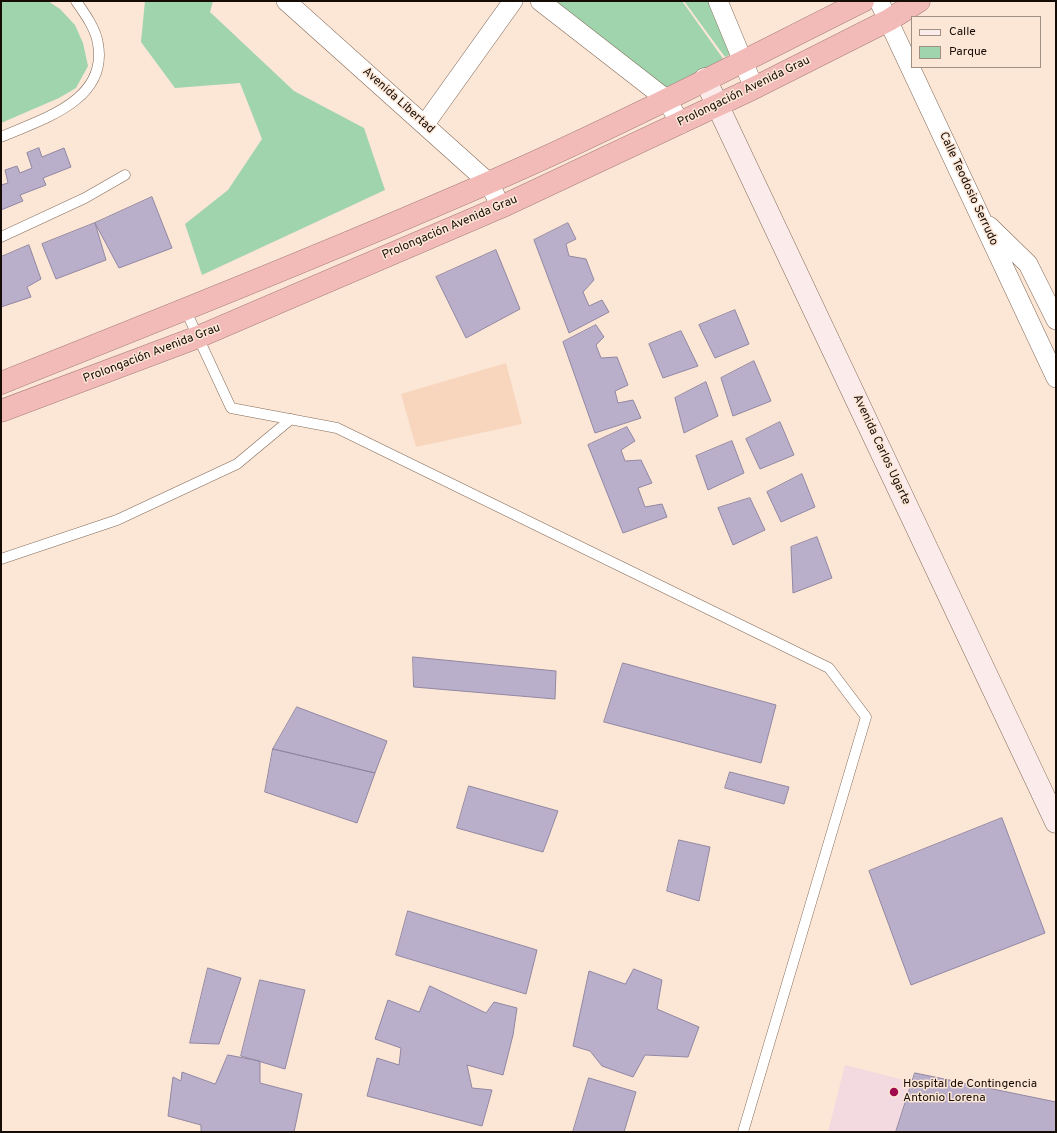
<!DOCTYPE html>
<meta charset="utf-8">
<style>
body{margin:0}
#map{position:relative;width:1057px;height:1133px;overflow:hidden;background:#fce6d6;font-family:Overpass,sans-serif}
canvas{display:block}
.frame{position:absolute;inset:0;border:2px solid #150c06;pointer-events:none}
.legend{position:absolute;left:911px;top:16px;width:130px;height:52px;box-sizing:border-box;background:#fce6d6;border:1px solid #a08f83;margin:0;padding:5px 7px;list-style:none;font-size:12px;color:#150c06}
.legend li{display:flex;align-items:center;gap:8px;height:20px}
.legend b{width:20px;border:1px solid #a08f83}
</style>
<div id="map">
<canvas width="1057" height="1133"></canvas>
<div class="frame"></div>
<ul class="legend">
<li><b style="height:5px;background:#fbebea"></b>Calle</li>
<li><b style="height:11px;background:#a0d4ad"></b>Parque</li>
</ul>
</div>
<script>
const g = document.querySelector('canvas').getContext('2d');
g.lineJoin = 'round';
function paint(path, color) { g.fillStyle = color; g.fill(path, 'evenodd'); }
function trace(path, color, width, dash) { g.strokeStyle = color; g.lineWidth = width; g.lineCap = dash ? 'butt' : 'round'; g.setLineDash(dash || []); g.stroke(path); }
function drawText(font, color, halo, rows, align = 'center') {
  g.font = font + ' Overpass,sans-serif'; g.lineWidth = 3; g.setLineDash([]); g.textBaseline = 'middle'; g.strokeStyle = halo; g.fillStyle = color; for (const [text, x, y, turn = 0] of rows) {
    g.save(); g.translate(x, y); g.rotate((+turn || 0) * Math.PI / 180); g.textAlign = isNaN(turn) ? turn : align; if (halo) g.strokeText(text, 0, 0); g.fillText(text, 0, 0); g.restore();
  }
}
paint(new Path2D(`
 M506 363 522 424 416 447 401 394Z`), '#f8d6bd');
paint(new Path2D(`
 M845 1065 1056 1119V1132H828Z`), '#f3d9e0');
paint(new Path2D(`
 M1 1H48L60 9 75 25 83 43 88 66 76 88 59 98 1 123Z
 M145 1H213L210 12 294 91 364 128 385 190 202 275 185 224 228 190 262 139 240 83 175 88 141 42Z
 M542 1H682L724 60 669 96Z
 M684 1H712L733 53 725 57Z`), '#a0d4ad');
const building = new Path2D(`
 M39 148 42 157 64 148 71 167 43 178 46 185 20 195 23 201 1 210V185L8 183 5 170 17 166 20 173 32 168 27 153Z
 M152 197 172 248 119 268 95 223Z
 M95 223 106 260 56 279 42 244Z
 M568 223 576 239 566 244 569 256 586 259 594 280 583 292 589 306 602 300 609 312 569 333 534 240Z
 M29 245 41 279 27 287 31 297 1 307V257Z
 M496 250 520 309 466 338 436 277Z
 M735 310 749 344 715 358 699 325Z
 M596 325 604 337 596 345 601 358 617 357 628 385 615 391 618 403 633 400 641 418 595 433 563 342Z
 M681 331 698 366 663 378 649 344Z
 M754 361 771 401 733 416 721 378Z
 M706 382 718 416 684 433 675 398Z
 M780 422 794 455 760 469 746 439Z
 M627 427 635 441 621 450 625 461 641 460 652 483 638 488 645 507 662 504 667 517 623 533 588 445Z
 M732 441 744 473 708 490 696 456Z
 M802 474 815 507 781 522 767 492Z
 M750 498 765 530 733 545 718 508Z
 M817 537 832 578 793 593 791 547Z
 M413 657 556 671 555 699 414 687Z
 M623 663 776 705 761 763 604 722Z
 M297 707 387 741 375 773 273 749Z
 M273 749 375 773 357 823 265 792Z
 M730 772 789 787 784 804 725 788Z
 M469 786 558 811 543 852 457 828Z
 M1002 818 1045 933 911 985 869 871Z
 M679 840 710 847 699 901 667 891Z
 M408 911 537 950 526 994 396 955Z
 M208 968 241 978 219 1044 190 1043Z
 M634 969 662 980 657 1009 699 1027 688 1057 645 1055 633 1077 602 1066 590 1051 573 1046 589 971 625 984Z
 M260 980 305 990 285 1069 241 1056Z
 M430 986 486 1013 494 1002 517 1008 513 1035 503 1075 467 1065 472 1088 492 1090 482 1126 367 1096 377 1058 399 1065 401 1048 375 1039 388 1000 419 1012Z
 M228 1055 260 1061V1083L302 1094 294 1132H201V1125L168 1116 173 1077 181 1081 182 1072 215 1084Z
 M915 1073 1056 1102V1132H896Z
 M589 1078 636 1092 624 1132H573Z`);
paint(building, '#baafcb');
trace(building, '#9187a2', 1);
const lane = new Path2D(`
 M1 137C42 119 108 101 98 44 96 29 85 14 76 1
 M1 237 85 198 125 175
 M185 309 231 408 337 428 829 668 866 717 743 1132
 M1 559 117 520 237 464 291 419`);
const street = new Path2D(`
 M286 1 489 183 501 207
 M540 1 666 99 681 124
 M718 1 754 88
 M879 1 1056 378
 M425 124 513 1
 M989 226 1028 264 1056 320`);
const secondary = new Path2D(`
 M705 79 1056 822`);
const highway = new Path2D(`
 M1 383C164 318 327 253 488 183 615 128 739 63 863 1
 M1 411 198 337 501 207 754 88 889 20 919 1`);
trace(lane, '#816957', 11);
trace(street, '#816957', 20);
trace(secondary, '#816957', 23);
trace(highway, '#a57e7a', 23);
trace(lane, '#fff', 10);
trace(street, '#fff', 19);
trace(secondary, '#fbebea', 22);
trace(highway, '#f3bbb8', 22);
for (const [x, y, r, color] of [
 [894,1092,5,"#a10a4d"]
]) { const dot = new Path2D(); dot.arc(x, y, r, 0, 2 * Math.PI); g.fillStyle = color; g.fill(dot); trace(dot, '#fce6d6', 1.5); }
drawText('12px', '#150c06', '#fce6d6', [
 ["Prolongación Avenida Grau",744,92,-26],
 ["Avenida Libertad",398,101,42],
 ["Calle Teodosio Serrudo",968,189,65],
 ["Prolongación Avenida Grau",450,228,-23],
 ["Prolongación Avenida Grau",152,354,-21],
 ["Avenida Carlos Ugarte",881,450,65]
]);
drawText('12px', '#150c06', '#fce6d6', [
 ["Hospital de Contingencia",903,1085],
 ["Antonio Lorena",903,1099]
], 'left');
</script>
